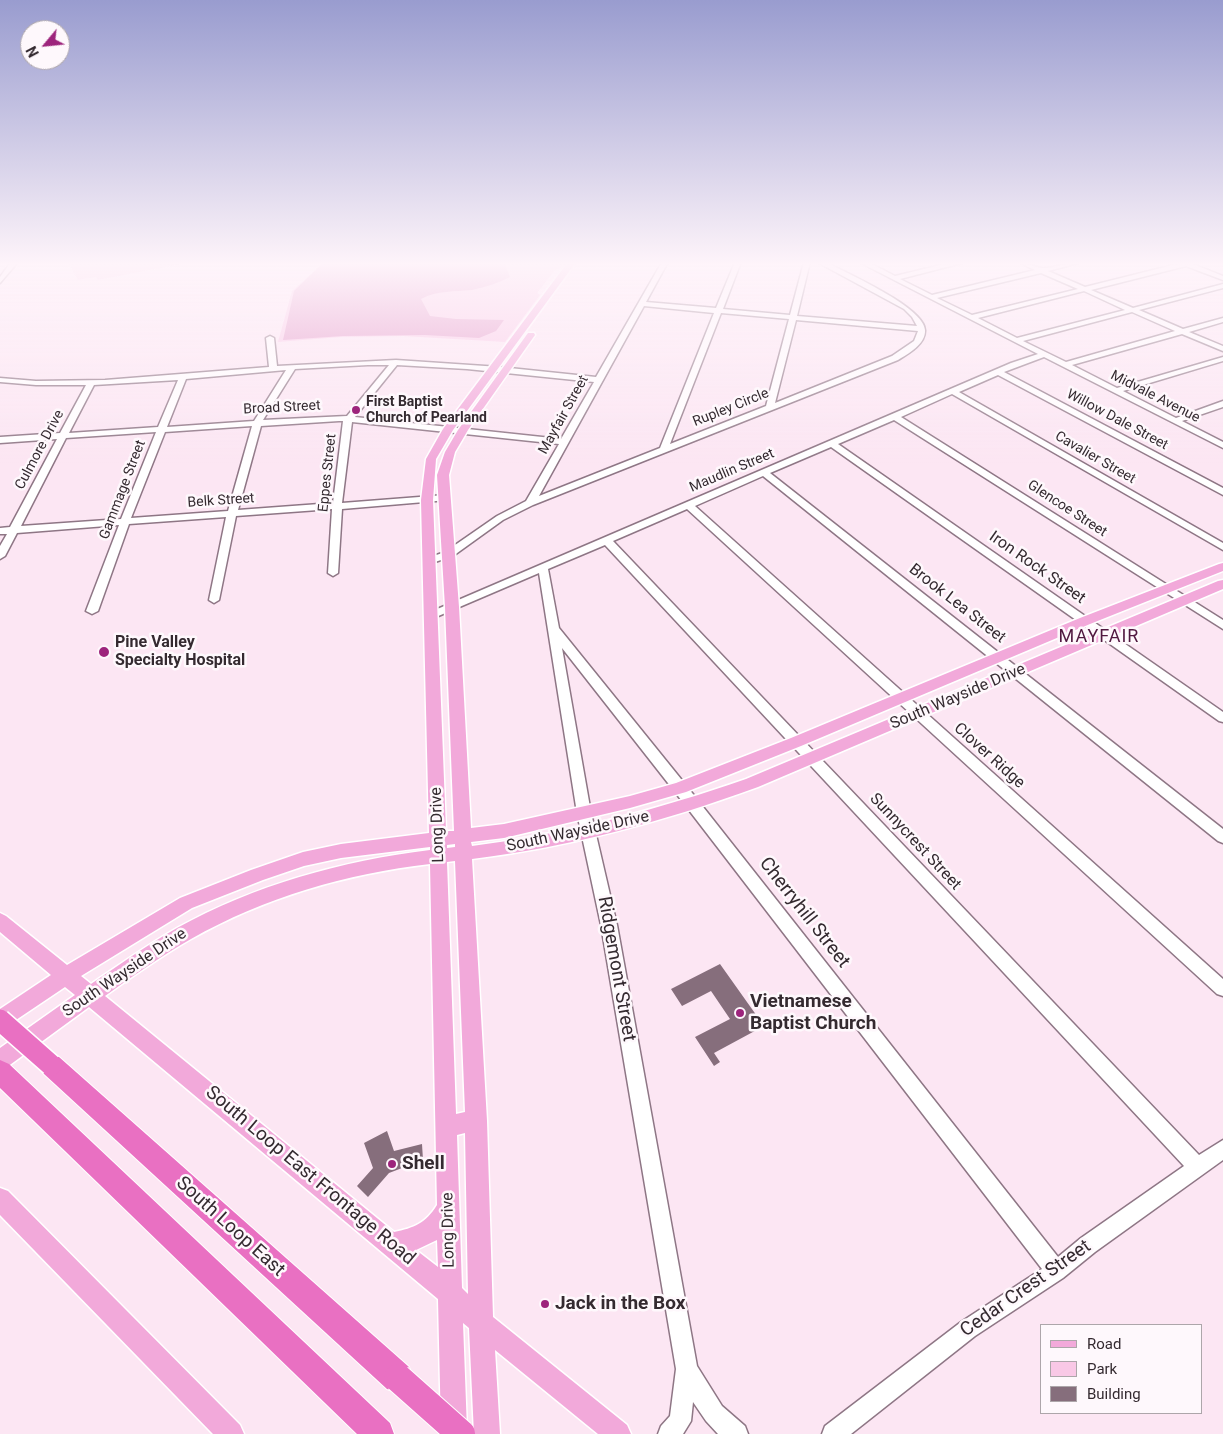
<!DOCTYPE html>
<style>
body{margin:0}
#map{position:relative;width:1223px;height:1434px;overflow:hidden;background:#fce6f3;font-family:Roboto,sans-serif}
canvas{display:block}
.legend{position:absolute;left:1040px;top:1324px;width:162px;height:90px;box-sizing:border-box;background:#fef8fc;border:1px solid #ada6aa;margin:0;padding:6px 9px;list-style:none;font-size:15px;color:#342a30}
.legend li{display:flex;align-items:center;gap:10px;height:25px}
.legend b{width:25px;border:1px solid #ada6aa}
.north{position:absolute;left:20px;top:20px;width:50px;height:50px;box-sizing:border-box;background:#fef8fc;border:1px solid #ada6aa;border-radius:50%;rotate:242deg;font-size:14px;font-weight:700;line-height:20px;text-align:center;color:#342a30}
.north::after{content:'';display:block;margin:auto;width:18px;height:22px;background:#9d247c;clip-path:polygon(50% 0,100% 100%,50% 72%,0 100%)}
</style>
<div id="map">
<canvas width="1223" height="1434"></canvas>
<ul class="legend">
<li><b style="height:6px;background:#f2a9da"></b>Road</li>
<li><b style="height:14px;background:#f9c8e6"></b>Park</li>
<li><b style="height:14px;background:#866e7c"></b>Building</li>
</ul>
<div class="north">N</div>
</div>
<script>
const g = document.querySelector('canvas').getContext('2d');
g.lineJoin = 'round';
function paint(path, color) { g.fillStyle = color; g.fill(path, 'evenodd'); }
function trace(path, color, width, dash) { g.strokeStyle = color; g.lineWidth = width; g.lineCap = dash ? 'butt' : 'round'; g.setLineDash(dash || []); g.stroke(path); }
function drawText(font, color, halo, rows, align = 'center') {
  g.font = font + ' Roboto,sans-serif'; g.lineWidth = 5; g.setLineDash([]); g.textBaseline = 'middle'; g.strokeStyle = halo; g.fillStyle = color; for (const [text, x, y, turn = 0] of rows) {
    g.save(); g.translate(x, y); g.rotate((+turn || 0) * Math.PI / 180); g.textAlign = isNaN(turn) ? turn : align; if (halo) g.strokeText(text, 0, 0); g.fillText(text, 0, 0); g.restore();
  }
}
paint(new Path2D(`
 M68 262H191L98 280 96 277 78 280Z
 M324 262H565L561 268 555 270 537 293 540 295 505 342 403 336 340 337 278 342 292 291Z`), '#f9c8e6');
paint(new Path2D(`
 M324 262H504L510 277C498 283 486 287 472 290 454 292 438 290 421 299L430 316 456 319 504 320 496 331 479 338 425 335 343 336 283 340 294 291Z`), '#e192c5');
paint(new Path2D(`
 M720 964 764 1026 714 1053 720 1062 714 1066 695 1037 730 1019 711 991 682 1006 671 989Z
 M387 1131 394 1151 422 1144 423 1160 389 1173 368 1197 357 1186 373 1168 364 1143Z`), '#866e7c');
const minor = new Path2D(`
 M11 262H18L0 283V277Z
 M662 262H668L646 302 716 308 735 262H741L723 309 790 315 804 262H810L797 316 917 326 912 317 904 309 817 262H826C846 273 924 307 925 330 926 344 908 354 898 360L533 505 503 520 453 556 429 564 425 563 424 561 425 559 445 552 497 516 526 501 559 444 352 422 342 503 445 495 450 498 448 500 342 509 338 573 333 576 328 573 332 509 236 516 219 600 214 603 209 600 226 517 129 524 98 611 92 614 86 611 119 525 17 533 5 556 0 559V546L7 534H0V528L10 527 57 439 0 443V437L60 433 86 385H36L0 382V378L36 381 105 380 269 367 266 338 270 336 274 338 277 366 396 360 500 367 596 377ZM644 306 714 313 660 448 539 496ZM721 313 789 319 766 406 670 444ZM796 320 918 331 914 341 892 356 775 403ZM368 365H389L347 416 263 420 295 369ZM397 365 467 369 594 382 561 439 355 417ZM286 370 254 421 167 427 186 379ZM178 380 158 427 69 433 94 385ZM339 421H343L333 503 238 510 261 426ZM252 426 228 511 131 518 165 432ZM156 432 121 519 21 526 66 438Z
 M859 262H868L895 276 953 262H966L900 279 932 295 1035 270 1018 262C1027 262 1033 267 1042 268 1049 269 1071 262 1082 262L1048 271 1085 287 1185 262H1198L1193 264 1223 276V280L1186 266 1091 290 1133 308 1223 284V288L1139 310 1183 329 1223 318V322L1189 332 1223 346V351L1182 334 1072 365 1117 388 1223 357V361L1123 391 1176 418 1223 401V407L1182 421 1223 442V448L1044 357 1004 372 1223 488V495L998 375 959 392 1223 543V550L952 394 901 417 1223 620V629L894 420 838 444 1223 712V722L1219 721 831 447 770 473 1223 829V843L1218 841 763 476 695 506 1223 979V996L1217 994 687 509 613 541 1199 1155 1223 1140V1160L1095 1252 1063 1278 975 1336 851 1434H822L825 1426 961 1322 1042 1269 675 792 562 648 591 813 617 925 697 1366 722 1406 745 1426 748 1434H718L706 1421 693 1402 691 1421 683 1434H658L661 1426 670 1416 676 1369 601 925 577 813 539 573 436 617 432 618 426 615 428 613 1011 363 1038 354ZM1041 273 1078 289 972 315 937 298ZM1084 291 1125 310 1017 338 978 318ZM1132 312 1175 331 1066 362 1023 341ZM605 545 1184 1166 1081 1238 1058 1257 685 784 559 628 548 569Z`);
const major = new Path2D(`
 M568 262H576L453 430 436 459 433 500 446 831H454L445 607 437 475 445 452 458 430 528 333H534L535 335 468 430 455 452 449 475 459 607 471 828 504 824 630 796 676 783 791 738 1080 618 1219 564 1223 563V571L1090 624 801 746 686 792 630 808 504 838 471 842 472 846C566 834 657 810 746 779L1218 581 1223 580V589L758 787C665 821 571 847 472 859L487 1121 493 1317 627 1425 631 1434H598L495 1350 500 1434H474L469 1328 463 1323 467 1430 466 1434H442L441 1430 438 1299 89 1007 7 1067 0 1070V1048L75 995 65 987 7 1026 0 1029V1009L51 975 0 932V913L6 916 67 965 180 898 251 870 303 852 341 844 429 833 421 500 426 459 443 429ZM455 844V847L447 848V845ZM430 847V850C341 861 255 885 177 928 147 945 119 965 91 984L81 976 192 908 263 880 304 866 341 858ZM455 861 465 1112 456 1114 447 862ZM430 864 437 1205C426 1223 414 1228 394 1232L105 996C133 976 161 956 191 939 265 897 346 874 430 864ZM465 1133 468 1294 462 1288 457 1135ZM437 1240 438 1267 416 1250Z
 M0 1188 8 1191 240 1425 244 1434H213L0 1215Z`);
const highway = new Path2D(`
 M51 1054 59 1057 409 1367 413 1378 409 1389 398 1393 387 1389 43 1073 39 1065 43 1057Z
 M0 1060 9 1064 390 1423 394 1434H357L0 1088Z`);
trace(minor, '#8e7685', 3);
trace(major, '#fff', 3);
trace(highway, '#fff', 2);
paint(minor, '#fff');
paint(major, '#f2a9da');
paint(highway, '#e970c2');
const highwayBridgeFar1 = new Path2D(`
 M0 1020 51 1065`);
const highwayBridge = new Path2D(`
 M398 1378 461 1434`);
trace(highwayBridgeFar1, '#fff', 24, []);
trace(highwayBridge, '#fff', 30, []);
trace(highwayBridgeFar1, '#e970c2', 21);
trace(highwayBridge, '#e970c2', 28);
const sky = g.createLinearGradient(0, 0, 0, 463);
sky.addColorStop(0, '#999ccf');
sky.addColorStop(0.57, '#fef4fa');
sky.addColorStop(1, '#fef4fa00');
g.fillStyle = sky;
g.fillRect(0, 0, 1223, 463);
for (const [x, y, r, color] of [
 [356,410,5,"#9d247c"],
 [104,652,6,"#9d247c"],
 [740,1013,5,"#9d247c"],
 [392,1164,5,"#9d247c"],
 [545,1304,5,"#9d247c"]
]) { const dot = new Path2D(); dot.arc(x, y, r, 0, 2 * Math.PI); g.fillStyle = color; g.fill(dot); trace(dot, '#fef8fc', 2); }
drawText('14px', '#342a30', '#fef8fc', [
 ["Midvale Avenue",1155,397,27],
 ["Broad Street",282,408,-3],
 ["Rupley Circle",731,408,-22],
 ["Mayfair Street",564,415,-61],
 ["Willow Dale Street",1117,420,28],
 ["Culmore Drive",40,450,-62],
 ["Cavalier Street",1095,458,30],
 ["Maudlin Street",732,471,-23],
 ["Eppes Street",328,473,-84],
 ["Gammage Street",123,490,-69],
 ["Belk Street",221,501,-4],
 ["Glencoe Street",1067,509,33]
]);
drawText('bold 14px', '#342a30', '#fef8fc', [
 ["First Baptist",366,402],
 ["Church of Pearland",366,418]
], 'left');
drawText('16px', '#342a30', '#fef8fc', [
 ["Iron Rock Street",1037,568,35],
 ["Brook Lea Street",957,604,38],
 ["South Wayside Drive",958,697,-23],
 ["Clover Ridge",989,756,42],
 ["Long Drive",438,825,-92],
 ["South Wayside Drive",578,832,-12],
 ["Sunnycrest Street",915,842,47],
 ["South Wayside Drive",125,973,-34],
 ["Long Drive",449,1230,-91]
]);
drawText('bold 16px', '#342a30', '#fef8fc', [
 ["Pine Valley",115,643],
 ["Specialty Hospital",115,661]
], 'left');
g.letterSpacing = '1px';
drawText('18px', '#511840', '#fef8fc', [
 ["MAYFAIR",1099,637]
]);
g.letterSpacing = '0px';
drawText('19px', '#342a30', '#fef8fc', [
 ["Cherryhill Street",804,913,52],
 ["Ridgemont Street",616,969,80],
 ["South Loop East Frontage Road",310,1176,40],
 ["South Loop East",230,1227,42],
 ["Cedar Crest Street",1026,1289,-35]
]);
drawText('bold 19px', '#342a30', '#fef8fc', [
 ["Vietnamese",750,1002],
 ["Baptist Church",750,1024],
 ["Shell",402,1164],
 ["Jack in the Box",555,1304]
], 'left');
</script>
